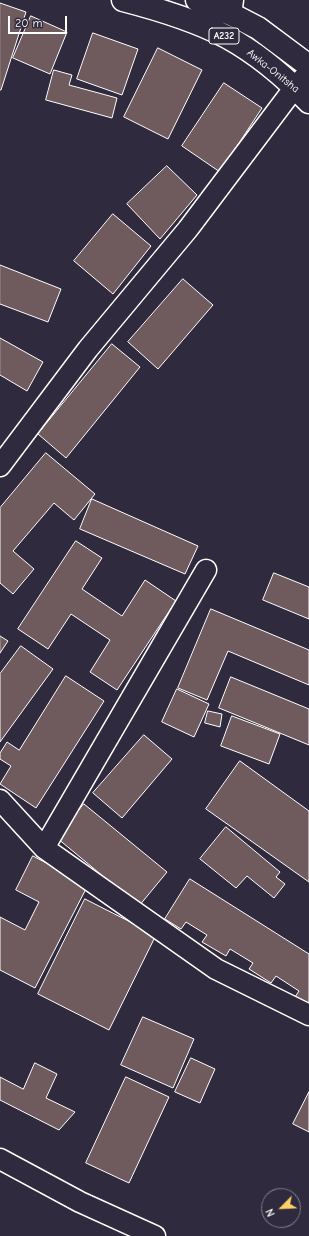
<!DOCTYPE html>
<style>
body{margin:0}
#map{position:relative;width:309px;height:1236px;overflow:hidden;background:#2f2a3d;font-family:"Comic Neue",sans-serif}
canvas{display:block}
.north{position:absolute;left:261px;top:1188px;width:40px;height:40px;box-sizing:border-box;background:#2f2a3d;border:1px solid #827f8b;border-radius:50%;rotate:246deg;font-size:11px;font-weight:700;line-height:16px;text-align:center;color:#fff}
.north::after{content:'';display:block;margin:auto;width:14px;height:18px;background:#ffd166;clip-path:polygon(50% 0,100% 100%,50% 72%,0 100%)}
.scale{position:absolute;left:8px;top:16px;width:59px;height:18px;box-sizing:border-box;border:2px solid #fff;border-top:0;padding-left:5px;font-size:12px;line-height:14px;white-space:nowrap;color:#fff;-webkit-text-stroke:3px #2f2a3d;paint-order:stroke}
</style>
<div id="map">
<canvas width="309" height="1236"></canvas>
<div class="north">N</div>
<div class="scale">20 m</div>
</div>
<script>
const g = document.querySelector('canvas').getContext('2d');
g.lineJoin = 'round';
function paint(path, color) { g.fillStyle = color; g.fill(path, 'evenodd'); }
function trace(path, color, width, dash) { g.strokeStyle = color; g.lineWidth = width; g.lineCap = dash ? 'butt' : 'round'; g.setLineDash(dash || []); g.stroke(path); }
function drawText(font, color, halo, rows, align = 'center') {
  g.font = font + ' "Comic Neue",sans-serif'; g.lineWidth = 3.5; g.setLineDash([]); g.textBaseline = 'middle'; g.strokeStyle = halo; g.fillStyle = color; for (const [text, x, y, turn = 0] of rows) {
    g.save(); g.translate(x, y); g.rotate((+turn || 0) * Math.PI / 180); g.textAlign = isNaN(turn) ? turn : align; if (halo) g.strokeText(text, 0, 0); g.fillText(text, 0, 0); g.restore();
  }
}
const building = new Path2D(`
 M0 3 26 12 1 90H0Z
 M31 16 67 32 50 74 13 58Z
 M93 33 138 49 122 95 77 79Z
 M158 48 202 70 168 139 124 117Z
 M54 70 72 75 69 85 117 98 112 118 46 100Z
 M224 83 262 108 220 172 182 146Z
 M167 166 197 195 160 239 127 204Z
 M113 214 151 246 113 294 74 261Z
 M0 265 61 289 48 322 0 304Z
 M183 279 213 305 158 369 128 342Z
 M0 338 43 362 27 391 0 375Z
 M112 344 140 367 66 458 38 434Z
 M46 453 95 494 74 520 54 503 13 551 34 569 13 594 0 583V508Z
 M92 499 198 546 185 574 80 529Z
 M76 541 102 558 82 589 122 616 145 580 176 601 117 690 90 672 110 640 71 614 48 649 18 629Z
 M274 573 309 587V619L263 600Z
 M211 609 309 650V685L228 651 207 700 178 688Z
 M0 636 8 641 0 653Z
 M21 646 53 669 0 742V674Z
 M66 676 104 701 36 808 0 784 11 766 0 759V753L7 742 19 750Z
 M231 677 309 709V745L219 708Z
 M177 689 209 704 194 737 162 722Z
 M208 711 222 714 220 727 205 723Z
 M232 716 280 734 269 764 221 746Z
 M144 735 172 759 122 818 93 793Z
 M240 761 309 811V882L206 809Z
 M84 804 167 872 139 906 57 838Z
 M226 827 280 872 276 877 285 884 274 898 247 876 236 888 200 859Z
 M33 856 88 885 35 988 0 970V917L25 930 39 902 16 890Z
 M190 879 309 954V1005L295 997 299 991 276 976 271 983 249 969 253 963 230 949 226 956 202 942 207 935 186 922 181 929 165 919Z
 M85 899 156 935 109 1030 38 994Z
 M143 1017 194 1039 173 1088 121 1065Z
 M191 1058 215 1069 200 1103 175 1092Z
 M35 1063 57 1074 46 1098 75 1112 59 1130 0 1100V1077L23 1089Z
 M126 1077 169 1097 129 1183 86 1163Z
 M309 1092V1132L293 1124Z`);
paint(building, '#6f5a5e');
trace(building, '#fff', 1);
const street = new Path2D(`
 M231 14 233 0
 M0 466 88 349 188 229 295 87 309 72
 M0 800 44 848 216 969 309 1015
 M44 848 206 570
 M0 1159 80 1202 155 1236`);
const primary = new Path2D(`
 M123 0C158 9 195 20 227 37 258 54 285 77 309 102
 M197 0 231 14 258 28 309 66`);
trace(street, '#fff', 23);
trace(primary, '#fff', 25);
trace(street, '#2f2a3d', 20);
trace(primary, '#2f2a3d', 22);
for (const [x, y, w] of [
 [224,36,30]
]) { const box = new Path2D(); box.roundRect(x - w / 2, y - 8, w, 16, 3); g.fillStyle = '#2f2a3d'; g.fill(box); trace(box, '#fff', 1); }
drawText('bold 10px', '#fff', null, [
 ["A232",224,36]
]);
drawText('11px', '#fff', '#2f2a3d', [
 ["Awka-Onitsha",273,71,38]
]);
</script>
